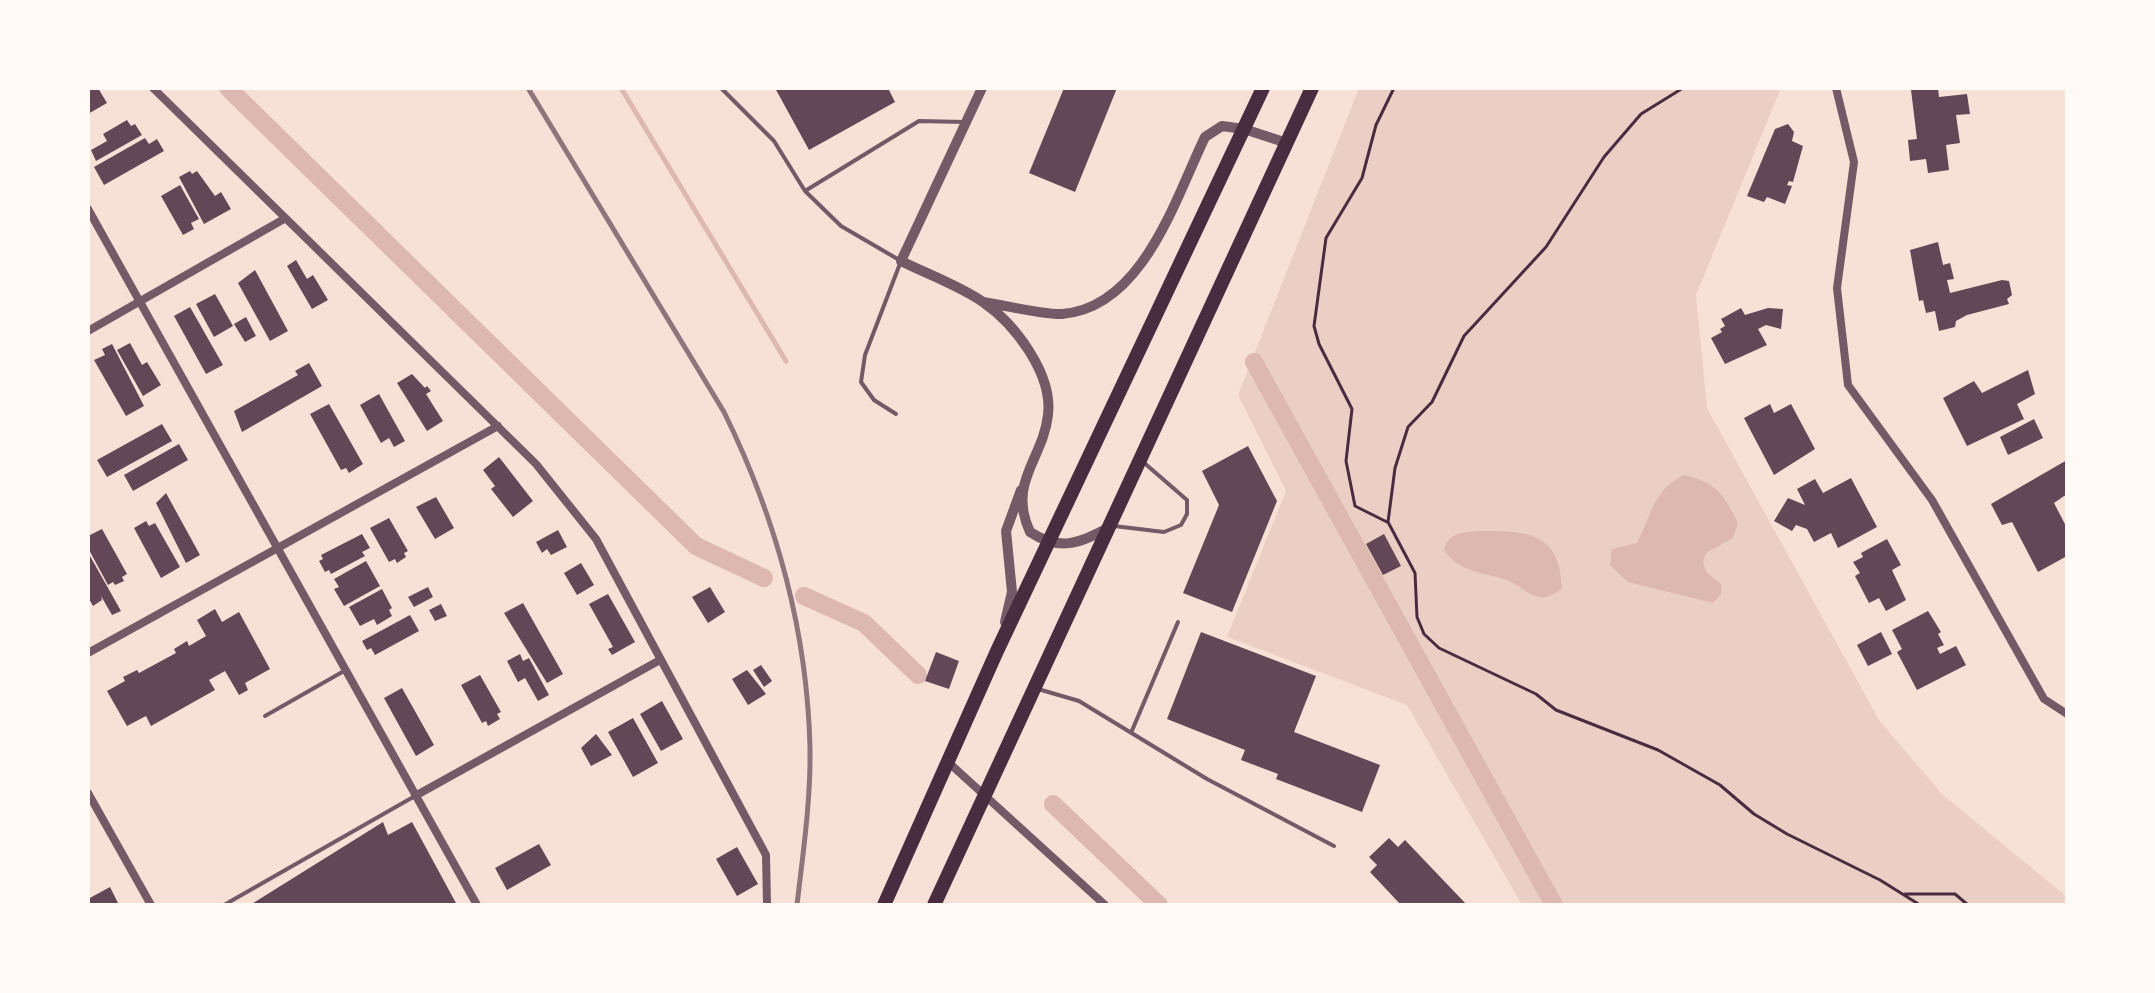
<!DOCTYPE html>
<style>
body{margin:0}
#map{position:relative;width:2155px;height:993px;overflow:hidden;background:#f7e1d7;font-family:"PT Sans",sans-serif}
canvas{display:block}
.frame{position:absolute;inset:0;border:90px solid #fffaf5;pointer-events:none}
</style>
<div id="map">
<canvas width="2155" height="993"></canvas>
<div class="frame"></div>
</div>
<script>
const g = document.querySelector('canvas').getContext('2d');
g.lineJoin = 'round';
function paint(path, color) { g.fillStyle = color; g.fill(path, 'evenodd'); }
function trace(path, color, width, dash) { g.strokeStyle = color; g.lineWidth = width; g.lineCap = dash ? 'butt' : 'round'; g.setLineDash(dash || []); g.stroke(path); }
paint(new Path2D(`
 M1359 88H1781L1696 295 1707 408 1879 720 1942 794 2067 897V905H1522L1407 705 1227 637 1286 491 1238 395Z`), '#ebcfc5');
paint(new Path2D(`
 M1684 475C1716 482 1724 495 1738 523L1733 538 1706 553 1703 561 1706 572 1722 585 1721 594 1713 603 1628 582 1610 565 1612 549 1637 543C1652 514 1653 490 1684 475Z
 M1478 531C1525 531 1560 530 1562 589 1555 593 1548 599 1539 597 1528 595 1520 586 1511 582 1486 571 1461 575 1444 550 1448 533 1463 532 1478 531Z`), '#dcb8b0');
trace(new Path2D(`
 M621 88 786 361`), '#dcb8b0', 5);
trace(new Path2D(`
 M228 88 696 546 764 578
 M1254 362 1554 905
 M804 596 864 623 918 675
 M1053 804 1159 905`), '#dcb8b0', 18);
paint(new Path2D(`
 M88 88H98L107 103 88 114Z
 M775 88H888L895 102 809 150Z
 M1064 88H1117L1075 192 1029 173Z
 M1938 88 1939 97 1967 94 1970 114 1956 115 1960 143 1946 145 1949 170 1928 173 1926 159 1910 161 1908 140 1917 139 1911 90Z
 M127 120 131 126 135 124 142 135 96 161 91 150 107 141 103 134Z
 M1788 124 1794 132 1792 141 1803 146 1793 182 1789 181 1787 185 1792 186 1785 204 1767 197 1764 202 1747 196 1775 129Z
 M145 138 149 144 157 139 164 151 104 185 94 167Z
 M190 171 192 174 197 171 215 196 221 192 231 209 204 224 179 177Z
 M180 185 199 219 191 223 194 229 183 235 161 196Z
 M1938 242 1943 265 1950 263 1954 279 1947 280 1950 293 2002 280 2009 281 2012 295 2007 299 2009 304 1967 315 1956 321 1955 327 1939 331 1935 311 1926 313 1923 300 1919 301 1910 250Z
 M296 260 307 279 313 275 328 300 312 309 287 266Z
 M255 270 288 331 270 341 238 283Z
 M215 294 233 326 214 337 196 304Z
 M190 307 223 365 206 374 174 316Z
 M1741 308 1745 315 1768 308 1783 309 1781 329 1766 325 1758 329 1767 345 1725 364 1711 338 1722 332 1720 329 1725 326 1721 319Z
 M246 317 256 336 245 342 234 324Z
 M130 343 142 365 147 362 161 385 143 396 117 350Z
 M112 344 144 406 126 416 94 360 105 355 102 349Z
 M309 363 322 386 242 432 234 411 298 375 295 371Z
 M2028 370 2035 394 2017 404 2024 419 1967 446 1943 398 1974 381 1982 393Z
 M412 374 425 388 427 386 431 391 426 394 443 421 427 431 397 383Z
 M379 394 405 441 394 447 389 438 381 443 360 405Z
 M329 404 363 464 349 473 346 468 341 470 310 414Z
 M1770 404 1774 413 1791 404 1815 449 1774 475 1744 418Z
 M2034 419 2043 438 2008 455 2000 437Z
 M162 424 172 441 107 477 97 460Z
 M179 444 188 460 133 491 124 475Z
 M1248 446 1277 501 1232 612 1183 593 1219 505 1202 471Z
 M499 457 533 501 513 517 491 489 495 486 483 470Z
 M2067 460V494L2054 503 2067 528V556L2038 572 2012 522 2002 525 1991 504Z
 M1851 478 1877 527 1838 548 1831 533 1814 542 1807 529 1796 525 1792 531 1774 521 1788 498 1805 505 1797 489 1815 479 1823 493Z
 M166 493 200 555 186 563 156 503Z
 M436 497 454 528 435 539 416 507Z
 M389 518 408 551 404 553 406 557 397 563 395 559 389 562 370 528Z
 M146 521 149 526 155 523 180 567 161 578 134 528Z
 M102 529 127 574 122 577 124 581 115 585 113 582 108 585 88 548V536Z
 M558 530 567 547 551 555 547 549 542 553 536 542Z
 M362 534 370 548 362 552 365 556 331 574 329 570 325 572 319 561 323 559 321 555Z
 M1384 534 1401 566 1383 575 1366 544Z
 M1887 539 1901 565 1892 570 1906 600 1886 611 1879 598 1869 603 1855 576 1860 573 1853 562 1863 557 1861 553Z
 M90 556 121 611 112 615 101 596 102 600 93 606 88 597Z
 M366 561 380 586 344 606 334 589 339 587 334 579Z
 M581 563 594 585 577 595 564 573Z
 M428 587 433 597 414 607 408 597Z
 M710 587 725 612 708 623 692 597Z
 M382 589 392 608 389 610 392 616 377 625 374 619 360 626 349 607Z
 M608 594 635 642 612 655 608 649 613 647 589 604Z
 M523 603 563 674 547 683 504 613Z
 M441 604 447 616 435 621 429 610Z
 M215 609 222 622 239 612 270 669 245 683 248 690 239 695 225 671 209 680 215 690 151 726 146 716 127 726 107 691 125 681 123 677 137 670 139 673 176 653 174 649 187 641 189 646 206 636 197 620Z
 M1928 611 1941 632 1938 634 1944 645 1937 648 1940 654 1956 646 1966 665 1917 690 1897 652 1902 649 1892 630Z
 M410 615 419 631 375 655 371 648 367 650 362 641Z
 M1201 632 1316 676 1294 732 1380 765 1362 812 1276 779 1278 774 1241 760 1245 750 1167 719Z
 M1881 632 1892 654 1868 666 1857 645Z
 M936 652 959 661 949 689 925 681Z
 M520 654 523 661 529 658 549 695 538 701 525 678 518 682 507 661Z
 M761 665 772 681 764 687 753 670Z
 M747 670 766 694 748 705 732 679Z
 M480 675 501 712 497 714 500 719 488 726 486 721 482 723 461 685Z
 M402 688 434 745 416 756 384 698Z
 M662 701 683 739 661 751 640 714Z
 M633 718 658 763 633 777 608 732Z
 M596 734 612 755 591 766 581 748Z
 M383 822 388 835 412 822 457 905H250Z
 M1389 838 1398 847 1405 840 1467 905H1401L1370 872 1377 865 1369 857Z
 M539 844 551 865 507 890 495 868Z
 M737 847 758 884 737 896 716 859Z
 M110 887 119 905H88V899Z`), '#644757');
trace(new Path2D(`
 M1683 88 1641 114 1604 157 1546 247 1464 336 1432 402 1408 427 1395 468 1388 522 1415 573 1417 617 1424 634 1439 648 1536 694 1556 710 1658 750 1720 785 1754 814 1787 834 1880 880 1920 905
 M1387 522 1355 506 1346 461 1352 409 1319 344 1314 326 1326 238 1362 178 1376 125 1394 88
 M1905 894H1955L1968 905`), '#4a2c40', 3);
trace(new Path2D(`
 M721 88 774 141 805 191
 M896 414 874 400 861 382 865 355 901 261 841 226 805 191 919 121 964 122
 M1114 526 1164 532 1181 525 1187 514V500L1142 461
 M1038 689 1079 701 1207 779 1334 846
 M265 716 344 671
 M1131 733 1178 622
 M224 905 415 796`), '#755966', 4);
trace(new Path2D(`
 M153 88 536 464 596 539 766 855 767 905
 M1836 88 1854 162 1837 288 1848 385 1932 500 2044 699 2067 714
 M88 209 477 905
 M88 331 284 219
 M88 653 498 426
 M948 762 1105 905
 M88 793 151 905
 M415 796 660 660`), '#755966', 8);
trace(new Path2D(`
 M982 88 901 261C927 274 958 285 983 302 1015 324 1053 374 1048 415 1043 460 1007 482 1030 532 1059 551 1079 544 1108 528
 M983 302C1004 305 1044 315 1062 314 1143 308 1176 197 1205 137L1222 126 1244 129 1287 143
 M1005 622 1012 592 1006 531 1021 490`), '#755966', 10);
trace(new Path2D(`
 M884 905 997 651 1263 88
 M934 905 1312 88`), '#4a2c40', 14);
trace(new Path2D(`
 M528 88 724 412C775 516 807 630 810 747 811 799 803 853 797 905`), '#8f747c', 5);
</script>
